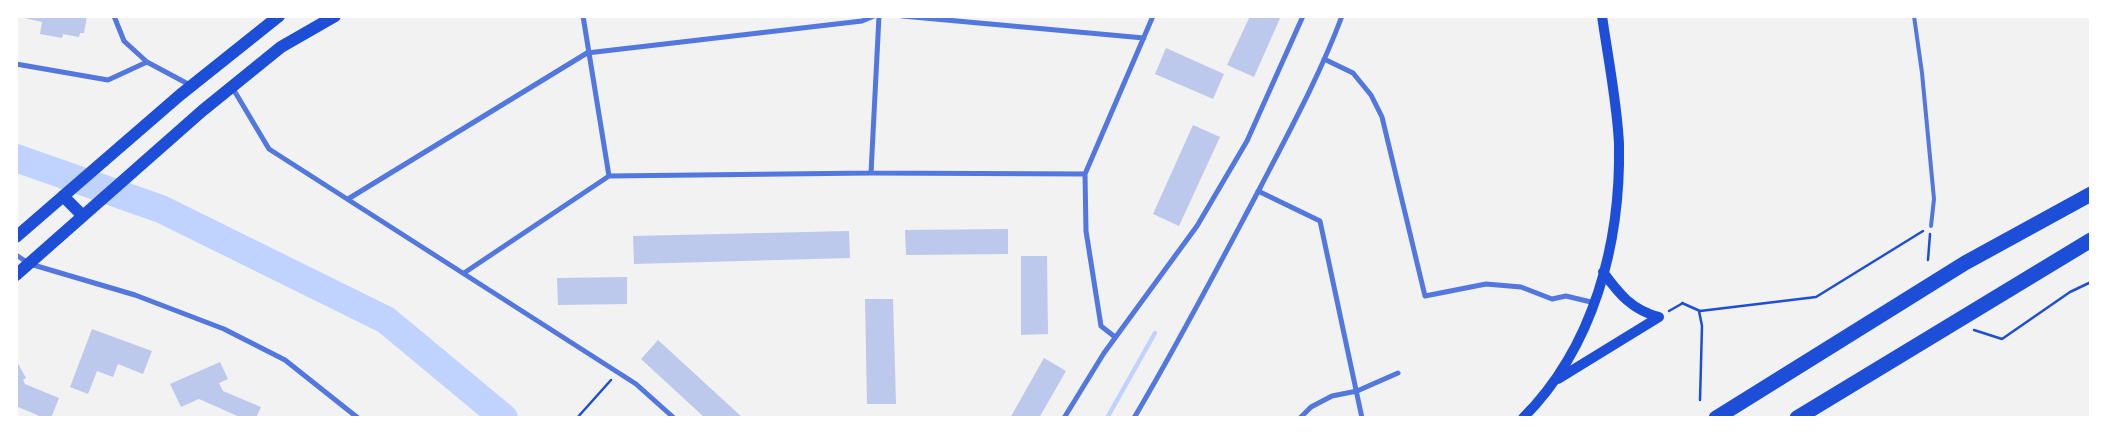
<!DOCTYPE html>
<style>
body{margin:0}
#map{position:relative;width:2107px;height:434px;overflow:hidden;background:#f2f2f2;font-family:"Fira Sans",sans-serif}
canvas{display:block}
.frame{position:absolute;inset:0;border:18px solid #fff;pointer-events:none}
</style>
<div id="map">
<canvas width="2107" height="434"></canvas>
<div class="frame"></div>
</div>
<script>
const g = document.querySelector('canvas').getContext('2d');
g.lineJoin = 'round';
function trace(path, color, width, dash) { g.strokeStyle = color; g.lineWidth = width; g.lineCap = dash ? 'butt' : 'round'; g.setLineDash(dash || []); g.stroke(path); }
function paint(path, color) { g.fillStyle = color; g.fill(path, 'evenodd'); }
trace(new Path2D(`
 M1107 418 1155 333`), '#bfd3fe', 4.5);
trace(new Path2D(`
 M16 158 161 209 386 320 504 418`), '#bfd3fe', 28);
paint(new Path2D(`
 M16 16H87L84 33H80L79 37 63 34 62 38 40 34 42 22Z
 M1250 16H1281L1254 77 1227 65Z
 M1166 48 1224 74 1213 99 1155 74Z
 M1193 125 1220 137 1179 226 1153 214Z
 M1008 229V254L906 255 905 230Z
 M849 231 850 258 634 264 633 236Z
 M1021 256H1047L1048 334 1021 335Z
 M627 277V304L558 305 557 278Z
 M865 299H893L896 404H867Z
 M92 329 152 351 143 374 118 364 113 377 97 371 88 394 70 387Z
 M658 340 743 418H705L641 359Z
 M1044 358 1066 371 1039 418H1010Z
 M16 360 26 378 23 380 25 384 59 398 51 418H44L16 406Z
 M220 362 228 379 219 383 223 391 261 407 256 418H242L199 399 181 407 170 384Z`), '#bdc9ec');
trace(new Path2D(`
 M1928 260 1930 234
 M1682 303 1700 311 1816 297 1923 231
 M1669 311 1683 303
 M1699 311 1702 326 1700 400
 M1974 330 2002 339 2070 292 2091 282
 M577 418 611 380`), '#1d4ed8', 2.5);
trace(new Path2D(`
 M1914 16 1922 73 1934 199 1931 226`), '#5277de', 4);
trace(new Path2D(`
 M114 16 124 41 147 62
 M583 16 609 176
 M902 16 1144 38
 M1324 59 1353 73 1371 95 1382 117 1425 296 1486 284 1521 287 1552 299 1566 296 1595 303
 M16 64 108 80 147 62 190 85
 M232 87 269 149 636 384 674 418
 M871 173 879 16
 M1258 191 1320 221 1362 418
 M348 199 587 53 862 21 874 16
 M16 255 30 264 135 295 224 329 285 360 358 418
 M464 273 609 176 871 173 1085 174
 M1115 337 1101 326 1086 231 1085 174 1153 16
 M1064 418 1104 353 1197 226 1247 141 1303 16
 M1134 418C1179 342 1219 265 1260 188 1289 132 1320 75 1342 16
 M1300 418 1311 407 1332 396 1357 391 1398 373`), '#5277de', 5);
trace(new Path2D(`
 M1603 272C1619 294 1632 310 1659 317
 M1558 379 1659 317
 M1523 418C1594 347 1621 243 1619 144 1617 102 1608 58 1602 16`), '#1d4ed8', 10);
trace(new Path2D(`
 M63 196 83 216
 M16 237 180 95 279 16
 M16 275 202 111 281 47 335 16`), '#1d4ed8', 12);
trace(new Path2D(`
 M1716 418 1965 263 2091 194
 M1797 418 2091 240`), '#1d4ed8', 15);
</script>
